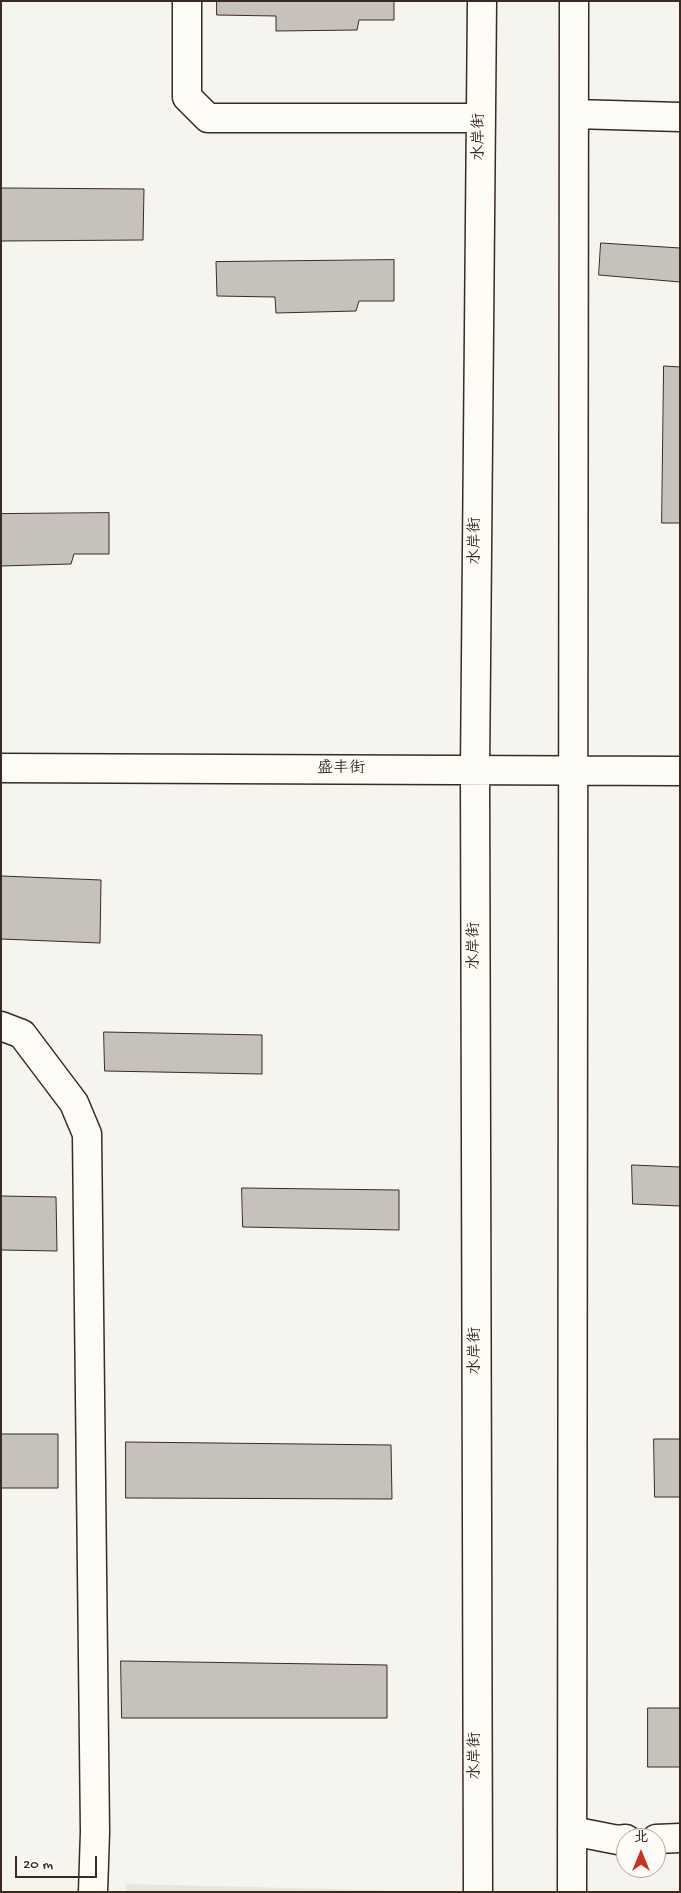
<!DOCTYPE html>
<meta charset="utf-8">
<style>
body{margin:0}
#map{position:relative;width:681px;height:1893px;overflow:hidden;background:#f5f4ee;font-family:"Gochi Hand","LXGW WenKai TC",sans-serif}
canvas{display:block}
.frame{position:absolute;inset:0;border:2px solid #3b2a1e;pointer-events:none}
.north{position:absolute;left:616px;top:1828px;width:50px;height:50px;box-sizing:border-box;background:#fdfcf7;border:1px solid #afa8a0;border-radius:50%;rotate:0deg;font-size:14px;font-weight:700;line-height:20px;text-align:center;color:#3b2a1e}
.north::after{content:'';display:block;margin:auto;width:18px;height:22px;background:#c8321e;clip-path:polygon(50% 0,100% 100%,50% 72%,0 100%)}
.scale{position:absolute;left:15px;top:1856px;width:82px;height:22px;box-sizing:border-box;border:2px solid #3b2a1e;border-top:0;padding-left:6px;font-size:15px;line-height:18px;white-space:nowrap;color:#3b2a1e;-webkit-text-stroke:4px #fdfcf7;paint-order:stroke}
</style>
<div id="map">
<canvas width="681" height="1893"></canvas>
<div class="frame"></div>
<div class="north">北</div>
<div class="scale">20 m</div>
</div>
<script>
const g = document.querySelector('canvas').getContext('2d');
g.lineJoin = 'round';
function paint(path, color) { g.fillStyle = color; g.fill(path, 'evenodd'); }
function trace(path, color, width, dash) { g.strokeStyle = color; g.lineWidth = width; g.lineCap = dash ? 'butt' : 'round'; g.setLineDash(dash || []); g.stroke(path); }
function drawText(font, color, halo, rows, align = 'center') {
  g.font = font + ' "Gochi Hand","LXGW WenKai TC",sans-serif'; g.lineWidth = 4.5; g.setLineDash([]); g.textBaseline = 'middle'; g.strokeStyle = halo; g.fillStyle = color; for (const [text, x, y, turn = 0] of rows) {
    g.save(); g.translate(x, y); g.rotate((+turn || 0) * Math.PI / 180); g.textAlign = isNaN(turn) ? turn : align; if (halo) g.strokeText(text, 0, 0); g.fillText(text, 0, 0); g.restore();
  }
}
paint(new Path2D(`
 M126 1884 413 1891V1892H126Z`), '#e7e5df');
const building = new Path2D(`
 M217 1H394V20H359L357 30 276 31V16L217 15Z
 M1 188 144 189 143 240 1 241Z
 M601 243 680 248V282L599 275Z
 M394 260V301H359L356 311 276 313 275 297 217 296 216 262Z
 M664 366 680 367V523H662Z
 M109 513V554H74L71 564 1 566V514Z
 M1 876 101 880 100 943 1 939Z
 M104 1032 262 1035V1074L105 1071Z
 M632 1165 680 1167V1206L633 1204Z
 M242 1188 399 1190V1230L243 1227Z
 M1 1196 56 1197 57 1251 1 1250Z
 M1 1434H58V1488H1Z
 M654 1439H680V1497H655Z
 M126 1442 391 1445 392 1499 126 1498Z
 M121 1661 387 1665V1718H122Z
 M648 1708H680V1767H648Z`);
paint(building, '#c7c1bb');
trace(building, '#3b2a1e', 1);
const minor = new Path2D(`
 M187 1V97L208 118H473L481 114
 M574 114 680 117
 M1 768 680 771
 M1 1026 22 1034 74 1103 87 1134 95 1832 93 1892
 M572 1831 618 1840 626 1839
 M656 1839 680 1838
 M478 1892 475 770 482 1
 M572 1892 574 1`);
trace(minor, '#3b2a1e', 31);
trace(minor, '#fdfcf7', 28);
drawText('16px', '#3b2a1e', '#fdfcf7', [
 ["水岸街",481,137,-90],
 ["水岸街",477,541,-90],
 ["盛丰街",341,770],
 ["水岸街",476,946,-90],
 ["水岸街",477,1351,-90],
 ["水岸街",477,1756,-90]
]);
</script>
